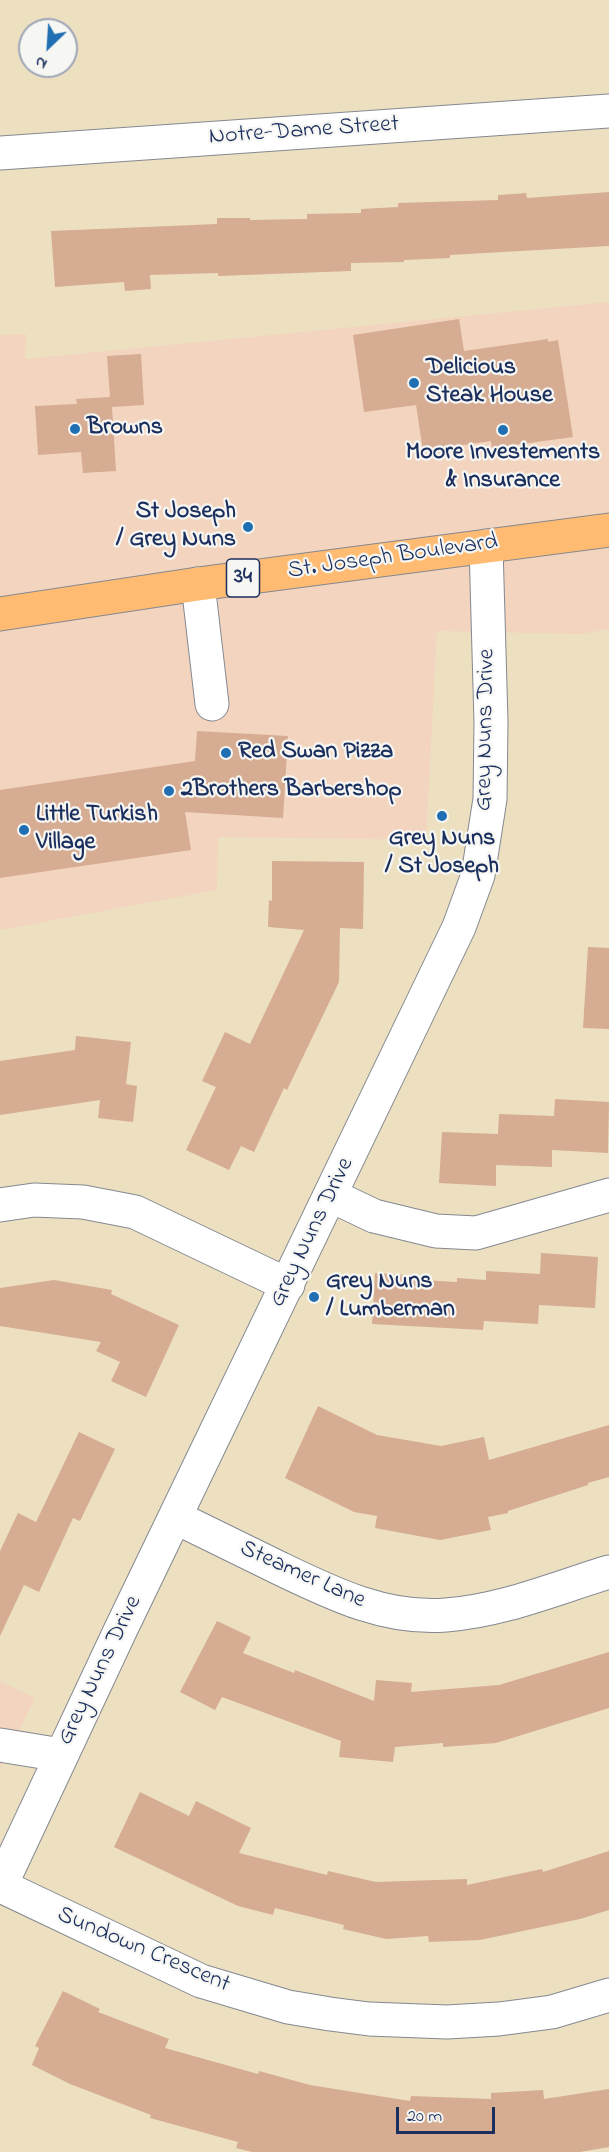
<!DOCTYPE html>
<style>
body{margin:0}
#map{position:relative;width:609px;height:2152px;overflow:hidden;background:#ece0c1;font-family:"Indie Flower",sans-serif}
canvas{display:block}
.north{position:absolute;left:18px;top:18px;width:60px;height:60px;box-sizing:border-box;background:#f6f6f2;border:2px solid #9ea6b7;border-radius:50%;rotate:205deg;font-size:16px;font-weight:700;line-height:24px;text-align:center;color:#1b2f5e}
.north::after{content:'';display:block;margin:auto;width:21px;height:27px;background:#1f6fb2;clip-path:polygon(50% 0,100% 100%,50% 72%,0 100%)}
.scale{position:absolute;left:396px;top:2107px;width:99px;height:27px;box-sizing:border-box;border:3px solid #1b2f5e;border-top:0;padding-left:8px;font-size:18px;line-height:21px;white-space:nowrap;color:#1b2f5e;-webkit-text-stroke:4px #f6f6f2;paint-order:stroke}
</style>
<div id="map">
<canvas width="609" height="2152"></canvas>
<div class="north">N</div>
<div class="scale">20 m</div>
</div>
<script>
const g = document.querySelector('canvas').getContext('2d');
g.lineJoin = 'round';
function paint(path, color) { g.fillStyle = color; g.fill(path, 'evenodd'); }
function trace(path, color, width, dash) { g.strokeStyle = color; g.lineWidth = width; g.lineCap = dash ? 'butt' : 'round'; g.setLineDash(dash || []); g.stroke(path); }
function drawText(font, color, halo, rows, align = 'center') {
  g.font = font + ' "Indie Flower",sans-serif'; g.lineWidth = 4.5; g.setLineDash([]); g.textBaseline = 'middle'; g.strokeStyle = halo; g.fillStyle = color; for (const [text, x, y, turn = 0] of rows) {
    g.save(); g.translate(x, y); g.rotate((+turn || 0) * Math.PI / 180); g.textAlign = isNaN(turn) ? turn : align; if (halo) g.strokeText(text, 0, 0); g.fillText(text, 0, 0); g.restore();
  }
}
paint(new Path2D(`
 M609 302V629L581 634 437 631 426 840 218 837 217 890 0 930V335L26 334 25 359Z
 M0 1681 35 1698 0 1769Z`), '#f3d4bf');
paint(new Path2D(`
 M609 192V246L450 255V258L404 260V262L351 263V271L218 276V273L150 275 151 289 125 291 124 282 55 287 51 231 217 224V218H250V220L307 219V214L361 213V209L398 207V203L498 200V195L513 194 526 193 527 198Z
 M459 319 464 351 548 339V342L558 340 573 437 492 448 491 441 423 451 416 405 364 412 353 335Z
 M141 354 144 405 112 407 116 471 83 473 81 452 38 455 35 406 77 404 76 399 110 397 107 356Z
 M197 731 288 736 283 818 185 812 191 850 0 878V790L195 761Z
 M272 861 364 862 363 929 340 928 339 982 287 1090 284 1088 254 1152 241 1146 229 1170 186 1150 216 1087 202 1081 225 1032 250 1044 304 930 268 927 269 900 272 901Z
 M588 947 609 948V1029L583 1028Z
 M76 1036 131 1042 126 1084 137 1086 133 1122 98 1118 100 1100 0 1115V1061L75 1050Z
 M555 1099 609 1102 608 1153 552 1150V1167L496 1165V1186L439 1183 442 1132 498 1134 499 1114 554 1116Z
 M541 1253 598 1257 595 1308 539 1305 538 1324 484 1321 483 1330 372 1324 375 1273 405 1275 404 1279 457 1282V1278L486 1280V1271L540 1274Z
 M54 1280 112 1290 111 1294 179 1325 146 1397 111 1381 120 1362 96 1351 101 1342 0 1326V1288Z
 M318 1406 377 1435 441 1446 484 1437 489 1460 609 1425V1477L588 1483V1485L508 1511V1513L488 1517 491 1530 440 1540 375 1528 377 1516 354 1512 285 1478Z
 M79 1432 115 1449 80 1521 73 1518 39 1592 24 1585 0 1636V1551L18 1513 36 1522Z
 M217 1621 251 1637 243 1653 294 1673 295 1670 374 1701 376 1680 412 1683 411 1692 499 1685 609 1652V1708L496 1743 443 1747V1743L395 1747 393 1762 339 1757 341 1741 222 1697 215 1710 180 1692Z
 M140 1792 189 1816 196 1801 251 1828 239 1853 327 1875 328 1871 376 1882 467 1879V1885L542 1869 543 1872 609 1851V1910L580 1919 480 1940 429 1942 428 1936 386 1939 343 1929 344 1925 275 1908 273 1915 238 1906 114 1847Z
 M63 1991 100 2009 98 2012 169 2039 165 2048 258 2074 259 2071 310 2085 410 2101 411 2096 491 2099V2093L543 2090 544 2099 609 2089V2147L580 2152H252L236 2148 238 2142 150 2118 151 2115 70 2084 32 2065 39 2048 35 2046Z`), '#d6ac92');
const minor = new Path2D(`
 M0 153 609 111
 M198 584 212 704
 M330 1195 374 1216 436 1231 476 1233 609 1195
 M0 1205 34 1200 83 1202 135 1212 288 1285
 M175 1517C209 1534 243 1550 277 1567 331 1593 385 1620 446 1615 502 1611 556 1588 609 1572
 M0 1745 61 1755
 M1 1886 201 1981 288 2007 330 2014 369 2019 447 2022 499 2019 552 2012 609 1995
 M0 1887 120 1631 459 927 478 875 490 799 491 722 486 546`);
const major = new Path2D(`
 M0 614 198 584 609 530`);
trace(minor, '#848890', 35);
trace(major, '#848890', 35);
trace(minor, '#fff', 33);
trace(major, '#ffbb71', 33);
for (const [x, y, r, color] of [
 [414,383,6,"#1f6fb2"],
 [75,429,6,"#1f6fb2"],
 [503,430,6,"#1f6fb2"],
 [248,527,6,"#1f6fb2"],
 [226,753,6,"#1f6fb2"],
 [169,791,6,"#1f6fb2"],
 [442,816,6,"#1f6fb2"],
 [24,830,6,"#1f6fb2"],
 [314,1297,6,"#1f6fb2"]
]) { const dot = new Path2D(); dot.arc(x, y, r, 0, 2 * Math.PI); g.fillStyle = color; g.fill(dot); trace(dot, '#f6f6f2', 2); }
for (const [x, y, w] of [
 [243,578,33]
]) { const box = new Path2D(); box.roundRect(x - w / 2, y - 19, w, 38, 4.5); g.fillStyle = '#f6f6f2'; g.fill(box); trace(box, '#1b2f5e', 1.5); }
drawText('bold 22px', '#1b2f5e', null, [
 ["34",243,578]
]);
drawText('24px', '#1b2f5e', '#f6f6f2', [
 ["Notre-Dame Street",304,132,-4],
 ["St. Joseph Boulevard",393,558,-8],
 ["Grey Nuns Drive",487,730,-89],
 ["Grey Nuns Drive",313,1233,-64],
 ["Steamer Lane",302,1576,24],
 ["Grey Nuns Drive",101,1671,-64],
 ["Sundown Crescent",143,1951,23]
]);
drawText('bold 24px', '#1b2f5e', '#f6f6f2', [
 ["Delicious",426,369],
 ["Steak House",426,397],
 ["Browns",87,429],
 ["Moore Investements",503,454,"center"],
 ["& Insurance",503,482,"center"],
 ["St Joseph",236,513,"right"],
 ["/ Grey Nuns",236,541,"right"],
 ["Red Swan Pizza",238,753],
 ["2Brothers Barbershop",181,791],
 ["Little Turkish",36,816],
 ["Village",36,844],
 ["Grey Nuns",442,840,"center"],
 ["/ St Joseph",442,868,"center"],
 ["Grey Nuns",326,1283],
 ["/ Lumberman",326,1311]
], 'left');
</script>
